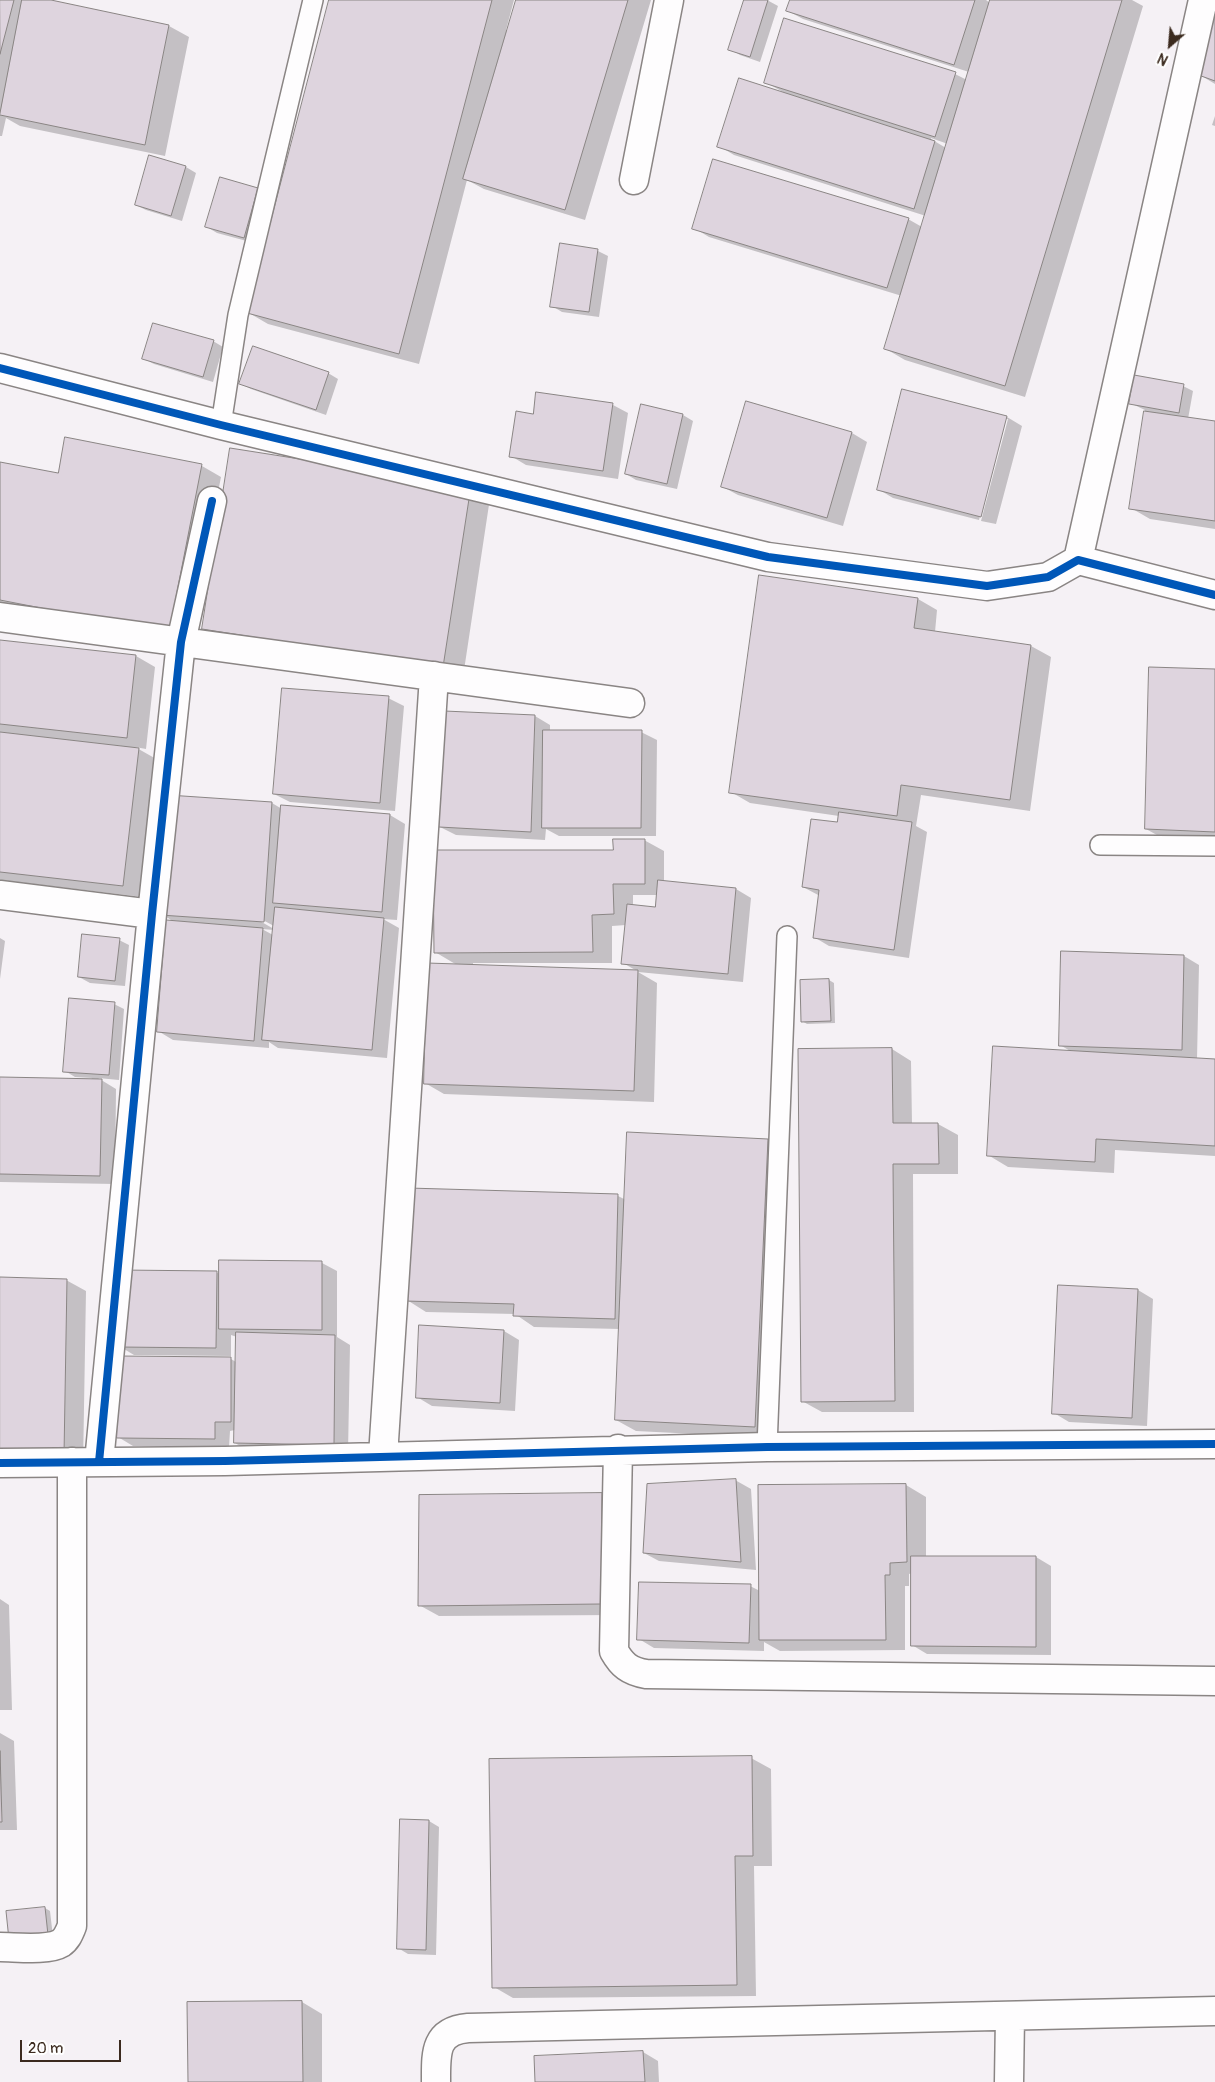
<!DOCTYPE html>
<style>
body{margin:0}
#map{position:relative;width:1215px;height:2082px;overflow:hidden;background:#f5f1f5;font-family:Pangolin,sans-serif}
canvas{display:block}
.north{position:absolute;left:1145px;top:20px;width:50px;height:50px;-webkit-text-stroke:4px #fff;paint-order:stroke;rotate:207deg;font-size:14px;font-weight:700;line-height:20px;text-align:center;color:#3b2a1e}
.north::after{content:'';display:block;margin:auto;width:18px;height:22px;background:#3b2a1e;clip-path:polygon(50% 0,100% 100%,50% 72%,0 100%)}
.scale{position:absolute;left:20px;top:2040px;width:101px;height:22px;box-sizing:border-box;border:2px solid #3b2a1e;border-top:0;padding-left:6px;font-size:15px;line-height:18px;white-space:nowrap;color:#3b2a1e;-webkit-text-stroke:4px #fff;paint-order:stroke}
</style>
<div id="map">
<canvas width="1215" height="2082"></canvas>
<div class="north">N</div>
<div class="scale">20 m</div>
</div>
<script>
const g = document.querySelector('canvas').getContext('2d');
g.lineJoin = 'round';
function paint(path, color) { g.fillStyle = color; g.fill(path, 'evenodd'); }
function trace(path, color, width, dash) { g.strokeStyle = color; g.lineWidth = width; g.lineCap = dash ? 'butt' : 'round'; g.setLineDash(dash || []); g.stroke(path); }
paint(new Path2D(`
 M0 0H45L169 26 189 37 165 156 20 126 6 118 2 136H0Z
 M331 0H514L506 30H509L518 0H651L585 220 484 189 467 180 419 364 268 324 249 313Z
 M745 0H767L778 6 760 62 740 55 730 49Z
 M791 0H986L990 3 991 0H1132L1143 6 1025 397 905 360 886 349 902 296 709 237 694 228 908 219 922 227 926 216 734 155 719 146 783 92 765 82 955 74 967 80 969 72 803 19 788 11ZM931 138 948 144 946 148 931 139Z
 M1215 14V84L1195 72Z
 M1215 116V126L1212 125Z
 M150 157 186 167 196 173 182 221 146 210 136 205Z
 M257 189 267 195 254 243 217 233 207 227Z
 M561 245 598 251 608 256 599 317 562 312 552 306Z
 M213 341 223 347 213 382 154 364 144 359Z
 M328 373 338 379 326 415 251 389 241 384Z
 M1183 386 1193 391 1188 419 1215 422V529L1150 519 1131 508 1145 410 1130 403Z
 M537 393 613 405 628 413 618 479 526 465 511 456 534 415Z
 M683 415 693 421 677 489 636 480 626 474Z
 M1007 417 1022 426 996 524 981 521 1008 419H1005L979 520 893 498 878 489Z
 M852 433 867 442 843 526 738 495 723 487Z
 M66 439 202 466 221 477 188 644 0 606V463L59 475Z
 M231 449 490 498 463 677 223 640 204 628Z
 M918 599 937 610 935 632 1031 646 1051 657 1030 811 921 795 916 826 927 832 909 958 829 946 814 937 820 896 803 887 838 824 839 816 750 803 731 792Z
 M0 641 136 656 155 667 146 749 135 747 158 760 143 897 0 880Z
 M1215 670V842L1166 840 1146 829Z
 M388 698 404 706 395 811 290 802 274 794Z
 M445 712 535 716 550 725V731L641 732 657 740 656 836H559L546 829 545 840 456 835 440 827Z
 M170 796 272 803 282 809V806L390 815 405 824 397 920 383 919 399 928 387 1058 278 1048 269 1042V1048L173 1040 158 1031 174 922 162 914ZM259 918 274 926V929L258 920ZM262 929 274 930 273 935Z
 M644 840 664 851V882L736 889 751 898 743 982 638 972 657 983 654 1102 444 1094 425 1083 457 965 435 952 615 851ZM633 895H657L656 909 633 906ZM626 925 623 963 637 971 473 966V963H612V926Z
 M0 938 5 941 0 979Z
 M119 940 129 945 125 986 90 983 79 977Z
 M1184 956 1199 965 1197 1059 1215 1060V1156L1115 1150 1114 1173 1008 1167 988 1155 1072 1052 1060 1045Z
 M829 980 834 983 835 1023 807 1024 802 1021Z
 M114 1004 124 1009 119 1080 98 1078 116 1089 115 1184 0 1182V1078L91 1080 92 1078 75 1077 65 1071Z
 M892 1049 911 1061 912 1124H938L958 1135V1174H913L914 1412H822L802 1401Z
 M767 1140 787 1151 775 1438 636 1431 616 1420 620 1329 534 1327 515 1314 426 1312 407 1300 409 1189 618 1196 626 1200Z
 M221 1261 322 1263 337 1271V1337L350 1345 348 1453 250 1452 235 1443V1430L230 1431 229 1447 133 1446 118 1437 231 1359 236 1362 237 1337 231 1335V1356L134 1355 119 1346 216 1272 221 1275Z
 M0 1279 66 1280 86 1291 83 1466 0 1465Z
 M1059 1286 1138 1290 1153 1299 1147 1426 1069 1422 1054 1413Z
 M421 1326 504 1331 519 1340 515 1411 432 1406 417 1397Z
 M735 1480 751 1489 756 1570 659 1561 644 1553Z
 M906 1485 926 1497V1557H1036L1051 1566V1655L927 1654 912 1645V1573L909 1574V1586H905V1650L780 1651 764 1642V1651L654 1648 639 1639 750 1586 760 1591Z
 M601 1495 621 1506 620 1615 439 1616 419 1605Z
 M0 1599 9 1605 12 1710H0Z
 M0 1733 14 1741 17 1830H0Z
 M751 1758 771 1769 772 1866H754L756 1996 513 1998 494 1987Z
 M429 1821 439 1827 436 1955 408 1954 398 1948Z
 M45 1908 50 1911 53 1937 7 1912Z
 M302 2002 322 2014V2082H189Z
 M643 2052 658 2061 659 2082H536Z`), '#0003');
const building = new Path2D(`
 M0 0H14L0 54Z
 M22 0H51L169 25 145 145 0 115Z
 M329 0H492L399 354 247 313Z
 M516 0H628L565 210 463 179Z
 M744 0H768L750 57 728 50Z
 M790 0H975L954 65 786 11Z
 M990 0H1122L1005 386 884 349Z
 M1215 10V81L1193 73Z
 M784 18 956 72 935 137 764 83Z
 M739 78 935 141 914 209 717 147Z
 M149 155 186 166 171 216 135 205Z
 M713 159 909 218 887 288 692 229Z
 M220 177 258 188 244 238 205 227Z
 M560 243 598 249 589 312 550 307Z
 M153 323 214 340 203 377 142 359Z
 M253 346 329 372 316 410 239 384Z
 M1134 375 1184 384 1179 413 1129 404Z
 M902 389 1007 416 981 517 877 490Z
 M536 392 613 403 603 471 509 457 516 411 533 414Z
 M746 401 852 432 827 518 721 487Z
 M641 404 683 414 667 484 625 474Z
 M1144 411 1215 421V521L1129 509Z
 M65 437 202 464 169 633 0 600V462L58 473Z
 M230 448 471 486 443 667 202 629Z
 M759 575 918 598 914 628 1031 645 1010 800 901 785 897 816 729 793Z
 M0 640 136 655 127 738 0 724Z
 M1149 667 1215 669V832L1145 829Z
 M282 688 389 696 380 803 273 794Z
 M444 711 535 715 531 832 439 827Z
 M543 730H642L641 828H542Z
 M0 732 139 748 123 886 0 872Z
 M168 795 272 802 264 922 160 915Z
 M281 805 390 814 382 912 273 903Z
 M839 812 912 822 894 950 813 938 819 890 802 887 811 819 837 822Z
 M613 839H645V884H613L614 914 592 915 593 952 434 953 433 850H613Z
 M658 880 736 888 728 974 621 964 627 904 655 907Z
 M275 907 384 918 372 1050 262 1040Z
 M166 920 263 928 254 1041 157 1032Z
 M82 934 120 938 115 981 78 977Z
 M1061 951 1184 955 1182 1050 1059 1046Z
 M427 963 638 970 634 1091 424 1084Z
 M829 979 831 1021 801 1022 800 980Z
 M69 998 115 1002 109 1075 63 1072Z
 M993 1046 1215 1059V1146L1096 1139 1095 1162 987 1156Z
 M892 1048 893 1123H938L939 1164H893L895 1401 801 1402 798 1049Z
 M0 1077 102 1079 100 1176 0 1174Z
 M627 1132 768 1139 755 1427 615 1420Z
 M408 1188 618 1194 615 1319 513 1316 514 1304 405 1301Z
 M219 1260 322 1261V1330L219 1329Z
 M119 1270 217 1271 216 1348 118 1347Z
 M0 1277 67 1279 64 1455 0 1454Z
 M1058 1285 1138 1289 1132 1418 1052 1414Z
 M419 1325 504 1330 500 1403 416 1398Z
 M236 1332 335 1335 334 1445 234 1443Z
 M117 1356 231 1357V1422H215V1439L117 1438Z
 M736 1479 741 1562 643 1553 647 1484Z
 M906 1484 907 1562 890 1563V1575H885L886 1640H759L758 1485Z
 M602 1493 601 1604 418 1606 419 1495Z
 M911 1556H1036V1647L911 1646Z
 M639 1582 751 1584 749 1643 637 1640Z
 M0 1751 2 1822H0Z
 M752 1756 753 1856H735L737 1985 492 1988 489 1759Z
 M400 1819 429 1820 426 1950 397 1949Z
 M45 1907 48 1935 9 1940 6 1911Z
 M302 2001 303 2082H188L187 2002Z
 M643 2051 645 2082H535L534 2056Z`);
paint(building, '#ded4de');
trace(building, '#8a8584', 1);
const lane = new Path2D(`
 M221 425 238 315 313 0
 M1100 845 1215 846
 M767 1447 787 936`);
const street = new Path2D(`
 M634 180 669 0
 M0 368 221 425 768 557 987 586 1048 577 1078 560 1215 595
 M1078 560 1203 0
 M0 617 630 703
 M0 895 152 914
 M618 1449 614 1651C622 1665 629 1671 646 1674L1215 1681
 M383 1456 434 676
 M99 1462 152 914 181 642 212 501
 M0 1463 225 1461 767 1447 1215 1444
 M0 1947C16 1947 48 1951 61 1943 67 1939 69 1933 72 1926V1462
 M436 2082C436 2054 434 2031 468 2028L1215 2011
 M1009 2082 1010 2016`);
trace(lane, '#8a8584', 22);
trace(street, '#8a8584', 31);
trace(lane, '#fefdfe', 19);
trace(street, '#fefdfe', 28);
trace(new Path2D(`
 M0 368 221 425 768 557 987 586 1048 577 1078 560 1215 595
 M99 1462 152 914 181 642 212 501
 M0 1463 225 1461 767 1447 1215 1444`), '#0057b8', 8);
</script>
